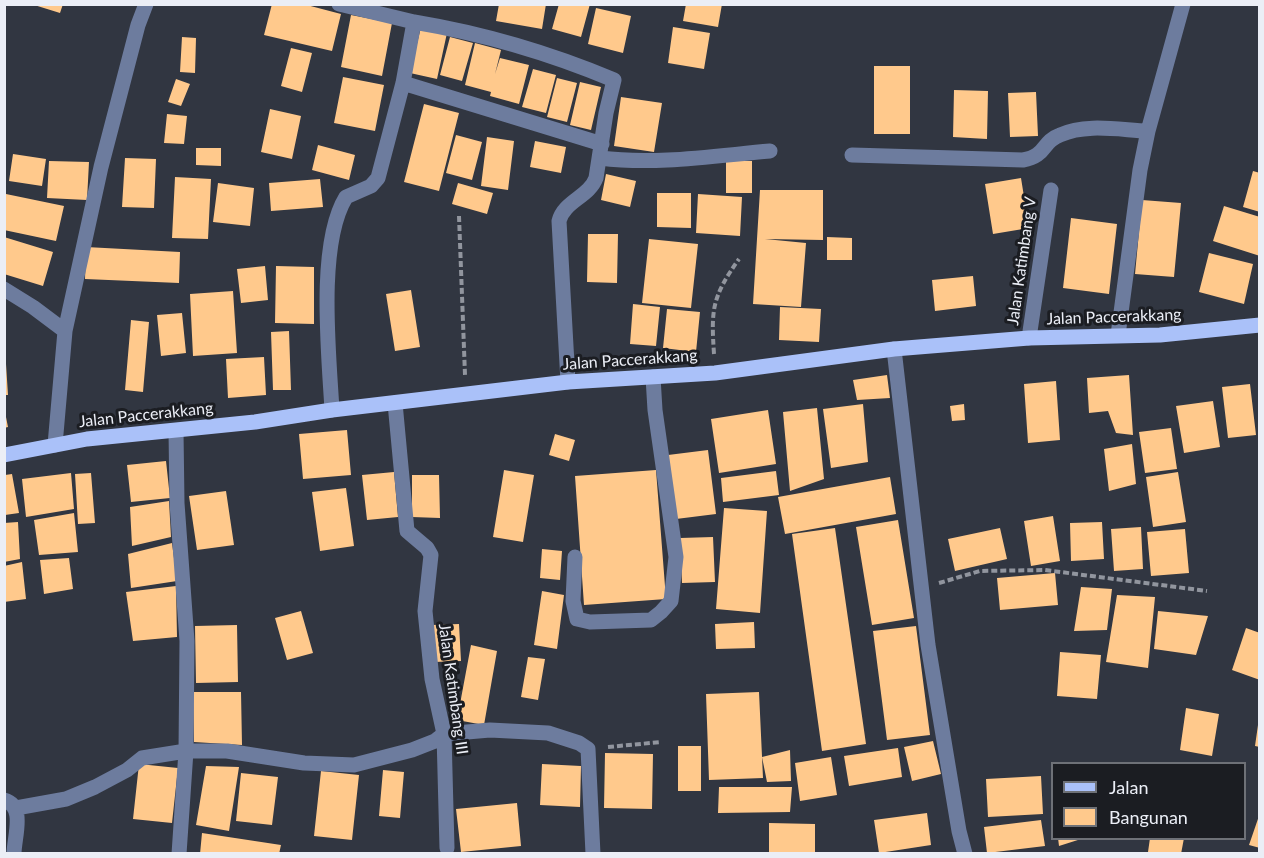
<!DOCTYPE html>
<style>
body{margin:0}
#map{position:relative;width:1264px;height:858px;overflow:hidden;background:#313641;font-family:Lato,sans-serif}
canvas{display:block}
.frame{position:absolute;inset:0;border:6px solid #ebeef6;pointer-events:none}
.legend{position:absolute;left:1051px;top:762px;width:195px;height:78px;box-sizing:border-box;background:#1b1d22;border:2px solid #6e7177;margin:0;padding:8px 10px;list-style:none;font-size:18px;color:#ebeef6}
.legend li{display:flex;align-items:center;gap:12px;height:30px}
.legend b{width:30px;border:2px solid #6e7177}
</style>
<div id="map">
<canvas width="1264" height="858"></canvas>
<div class="frame"></div>
<ul class="legend">
<li><b style="height:8px;background:#aac1f9"></b>Jalan</li>
<li><b style="height:16px;background:#ffc98c"></b>Bangunan</li>
</ul>
</div>
<script>
const g = document.querySelector('canvas').getContext('2d');
g.lineJoin = 'round';
function paint(path, color) { g.fillStyle = color; g.fill(path, 'evenodd'); }
function trace(path, color, width, dash) { g.strokeStyle = color; g.lineWidth = width; g.lineCap = dash ? 'butt' : 'round'; g.setLineDash(dash || []); g.stroke(path); }
function drawText(font, color, halo, rows, align = 'center') {
  g.font = font + ' Lato,sans-serif'; g.lineWidth = 6; g.setLineDash([]); g.textBaseline = 'middle'; g.strokeStyle = halo; g.fillStyle = color; for (const [text, x, y, turn = 0] of rows) {
    g.save(); g.translate(x, y); g.rotate((+turn || 0) * Math.PI / 180); g.textAlign = isNaN(turn) ? turn : align; if (halo) g.strokeText(text, 0, 0); g.fillText(text, 0, 0); g.restore();
  }
}
paint(new Path2D(`
 M31 4H63L60 13Z
 M272 4H303L341 14 332 51 264 35Z
 M499 4H546L542 29 496 21Z
 M559 4H590L581 37 552 29Z
 M686 4H722L718 27 683 21Z
 M596 8 631 16 623 53 588 44Z
 M351 15 392 23 382 76 341 67Z
 M421 27 447 33 437 79 410 73Z
 M673 27 710 33 704 69 668 63Z
 M182 37 196 38 195 73 180 72Z
 M450 37 473 43 462 81 440 75Z
 M475 43 501 50 495 74 500 58 529 65 519 104 490 96 491 92 465 85Z
 M291 48 312 53 302 92 281 86Z
 M874 66H910V134H874Z
 M533 69 556 75 546 113 522 107Z
 M343 77 384 85 375 131 334 123Z
 M557 78 577 83 567 122 547 117Z
 M176 79 190 84 181 106 168 102Z
 M580 82 601 87 591 130 570 125Z
 M954 90 988 91 987 139 953 137Z
 M1036 92 1038 136 1010 137 1008 93Z
 M621 97 662 103 654 152 614 146Z
 M424 104 459 113 439 191 404 182Z
 M270 109 301 116 292 159 261 152Z
 M167 114 187 116 184 144 164 143Z
 M456 135 482 142 472 180 446 173Z
 M487 137 514 141 508 190 481 186Z
 M535 141 566 147 561 173 530 167Z
 M318 145 355 155 349 180 312 170Z
 M196 148H221V166L196 165Z
 M13 154 46 159 42 186 9 181Z
 M125 158 156 159 154 208 122 207Z
 M49 161 89 162 87 200 47 198Z
 M726 161H752V193H726Z
 M1253 171 1260 173V212L1243 207Z
 M606 174 636 181 630 207 601 200Z
 M175 177 211 179 208 239 172 238Z
 M1021 178 1029 228 993 234 985 184Z
 M320 179 323 207 271 211 269 183Z
 M218 183 254 188 250 226 213 222Z
 M458 183 493 193 487 214 452 204Z
 M760 190H823V240L765 239 806 243 801 307 753 304Z
 M657 193H691V228L657 227Z
 M6 194 64 206 56 241 4 230Z
 M698 194 742 197 740 236 696 233Z
 M1142 200 1181 203 1174 277 1135 274Z
 M1224 206 1260 217V256L1213 241Z
 M1071 218 1117 224 1109 294 1063 288Z
 M588 234H618L617 283 587 282Z
 M4 237 53 252 43 286 4 274Z
 M827 237 852 238V260H827Z
 M649 239 698 244 691 308 642 303Z
 M86 247 180 252 179 283 85 279Z
 M1209 253 1253 264 1244 304 1199 292Z
 M265 266 268 300 241 303 237 269Z
 M276 266 314 267V324L275 323Z
 M973 276 976 306 935 311 932 280Z
 M411 290 420 347 395 351 386 294Z
 M233 291 237 353 193 356 190 294Z
 M633 304 660 307 656 346 630 344Z
 M780 307 821 309 819 342 779 340Z
 M667 309 700 312 696 352 663 348Z
 M182 313 186 353 161 356 157 315Z
 M131 320 149 322 143 392 125 390Z
 M289 331 291 390H273L271 332Z
 M264 357 266 395 228 398 226 359Z
 M4 364H6L8 395H4Z
 M887 375 890 398 857 400 853 380Z
 M1129 375 1133 435 1116 433 1108 411 1089 413 1087 378Z
 M1056 381 1060 440 1028 443 1024 384Z
 M1250 384 1256 435 1228 438 1222 387Z
 M1213 401 1220 447 1184 453 1176 406Z
 M863 404 868 462 831 468 823 409Z
 M964 404 965 420 952 421 950 406Z
 M4 407 8 427 4 428Z
 M817 408 824 479 790 491 783 412Z
 M768 410 776 464 719 473 711 419Z
 M1171 428 1177 469 1145 473 1139 432Z
 M347 430 351 475 303 479 299 434Z
 M555 434 575 440 569 461 549 455Z
 M1132 444 1136 484 1109 491 1104 449Z
 M708 450 716 514 676 519 668 455Z
 M166 461 170 498 131 502 127 465Z
 M504 470 534 475 523 542 493 537Z
 M656 470 666 599 584 605 575 476Z
 M776 471 779 495 723 502 721 478Z
 M394 472 398 517 367 520 362 475Z
 M1178 472 1186 522 1153 527 1146 477Z
 M71 473 74 509 26 517 22 479Z
 M91 473 95 523 78 524 75 474Z
 M12 474 19 513 5 515V475Z
 M412 475H439L440 518 412 517Z
 M890 477 896 514 785 534 778 497Z
 M346 488 354 546 320 551 312 492Z
 M226 491 234 545 197 550 189 496Z
 M169 501 171 537 132 546 130 507Z
 M724 508 767 511 760 613 716 609Z
 M74 513 78 552 39 555 34 520Z
 M1053 516 1060 561 1031 566 1024 521Z
 M898 520 914 618 872 625 856 527Z
 M18 522 20 559 4 562V523Z
 M1102 522 1104 559 1071 561 1070 523Z
 M1141 527 1143 569 1114 571 1111 529Z
 M835 528 866 744 822 751 792 534Z
 M1000 528 1007 559 955 571 948 539Z
 M1185 529 1189 573 1151 576 1147 532Z
 M713 537 715 582 682 583 680 538Z
 M172 543 177 581 131 588 128 554Z
 M542 549 562 551 560 580 540 578Z
 M69 558 73 589 44 594 40 560Z
 M22 562 26 599 4 602V566Z
 M1055 573 1058 605 1000 610 997 578Z
 M176 586 177 637 133 641 126 592Z
 M1081 587 1112 589 1107 630 1074 631Z
 M542 591 564 595 557 649 534 645Z
 M1117 595 1155 597 1148 668 1106 662Z
 M301 611 313 653 287 660 275 618Z
 M1158 611 1208 616 1196 655 1154 649Z
 M754 622 755 648 716 649 715 624Z
 M459 624 461 661 434 662 432 625Z
 M237 625 238 682 196 683 195 626Z
 M916 626 930 735 887 740 873 631Z
 M1246 628 1260 633V680L1232 670Z
 M471 645 497 651 484 725 457 720Z
 M1060 652 1101 655 1097 699 1057 696Z
 M528 657 545 659 538 700 521 697Z
 M193 692H241L242 745 194 742Z
 M759 692 763 778 709 780 706 694Z
 M1186 708 1219 714 1212 756 1180 750Z
 M1258 725H1260V747L1255 746Z
 M933 741 941 774 912 781 904 747Z
 M678 746H701V791H678Z
 M898 748 902 777 849 786 844 756Z
 M790 750 791 781 767 782 762 757Z
 M605 753 653 754 652 809 604 808Z
 M831 757 837 795 800 801 795 763Z
 M139 764 178 768 172 823 133 819Z
 M542 764 581 766 580 807 540 805Z
 M206 766 239 767 229 831 196 825Z
 M383 770 404 772 400 818 379 816Z
 M321 771 359 775 352 840 314 836Z
 M241 773 278 777 272 825 236 821Z
 M1041 776 1043 814 988 817 986 779Z
 M719 787H792L790 812 718 813Z
 M517 803 521 846 461 852 456 809Z
 M927 813 931 845 879 853 874 820Z
 M1260 813V848L1249 845Z
 M1041 820 1045 846 987 853 984 827Z
 M769 823 815 824V854H769Z
 M202 833 281 845 279 854H200Z
 M1058 838H1081V839L1059 846Z
 M1150 838H1184L1181 854 1148 852Z`), '#ffc98c');
trace(new Path2D(`
 M459 216 465 375
 M714 354C711 309 712 297 739 259
 M939 583 980 571 1045 570 1207 591
 M608 747 661 742`), '#91959e', 4, [6, 3]);
trace(new Path2D(`
 M339 4 414 22
 M403 83 602 144
 M852 155 1023 160C1047 156 1041 142 1060 135 1086 123 1120 130 1148 131
 M600 158C656 165 713 156 770 151
 M4 289 33 307 65 331 55 445
 M65 331 101 167 138 25 146 4
 M1118 335 1140 170 1148 131 1183 4
 M1029 338 1051 190
 M894 349 928 645 959 831 965 854
 M395 403 407 531 427 548 431 555 425 611 432 679 444 734 447 848
 M332 410C329 355 317 244 346 197L371 186 378 178 403 83 414 22C480 33 552 54 614 80L606 113 596 178C589 197 564 201 559 221L568 382
 M176 431 177 503 187 641 186 751 179 854
 M575 557 573 601 577 619 590 622 651 620 661 612 671 601 676 557 655 410 653 377
 M4 800C26 806 14 837 14 854
 M16 808 66 799 95 787 127 770 142 758 186 751H227L304 763 354 765 412 750 435 741 444 734 490 730 548 733 579 743 588 749 593 854`), '#6d7c9e', 15);
trace(new Path2D(`
 M4 455 87 439 255 422 332 410 568 382 715 373 894 349 1029 338 1160 335 1260 325`), '#aac1f9', 15);
drawText('16px', '#ebeef6', '#1b1d22', [
 ["Jalan Katimbang V",1022,261,-82],
 ["Jalan Paccerakkang",1114,317,-2],
 ["Jalan Paccerakkang",630,360,-4],
 ["Jalan Paccerakkang",146,415,-6],
 ["Jalan Katimbang III",453,689,82]
]);
</script>
